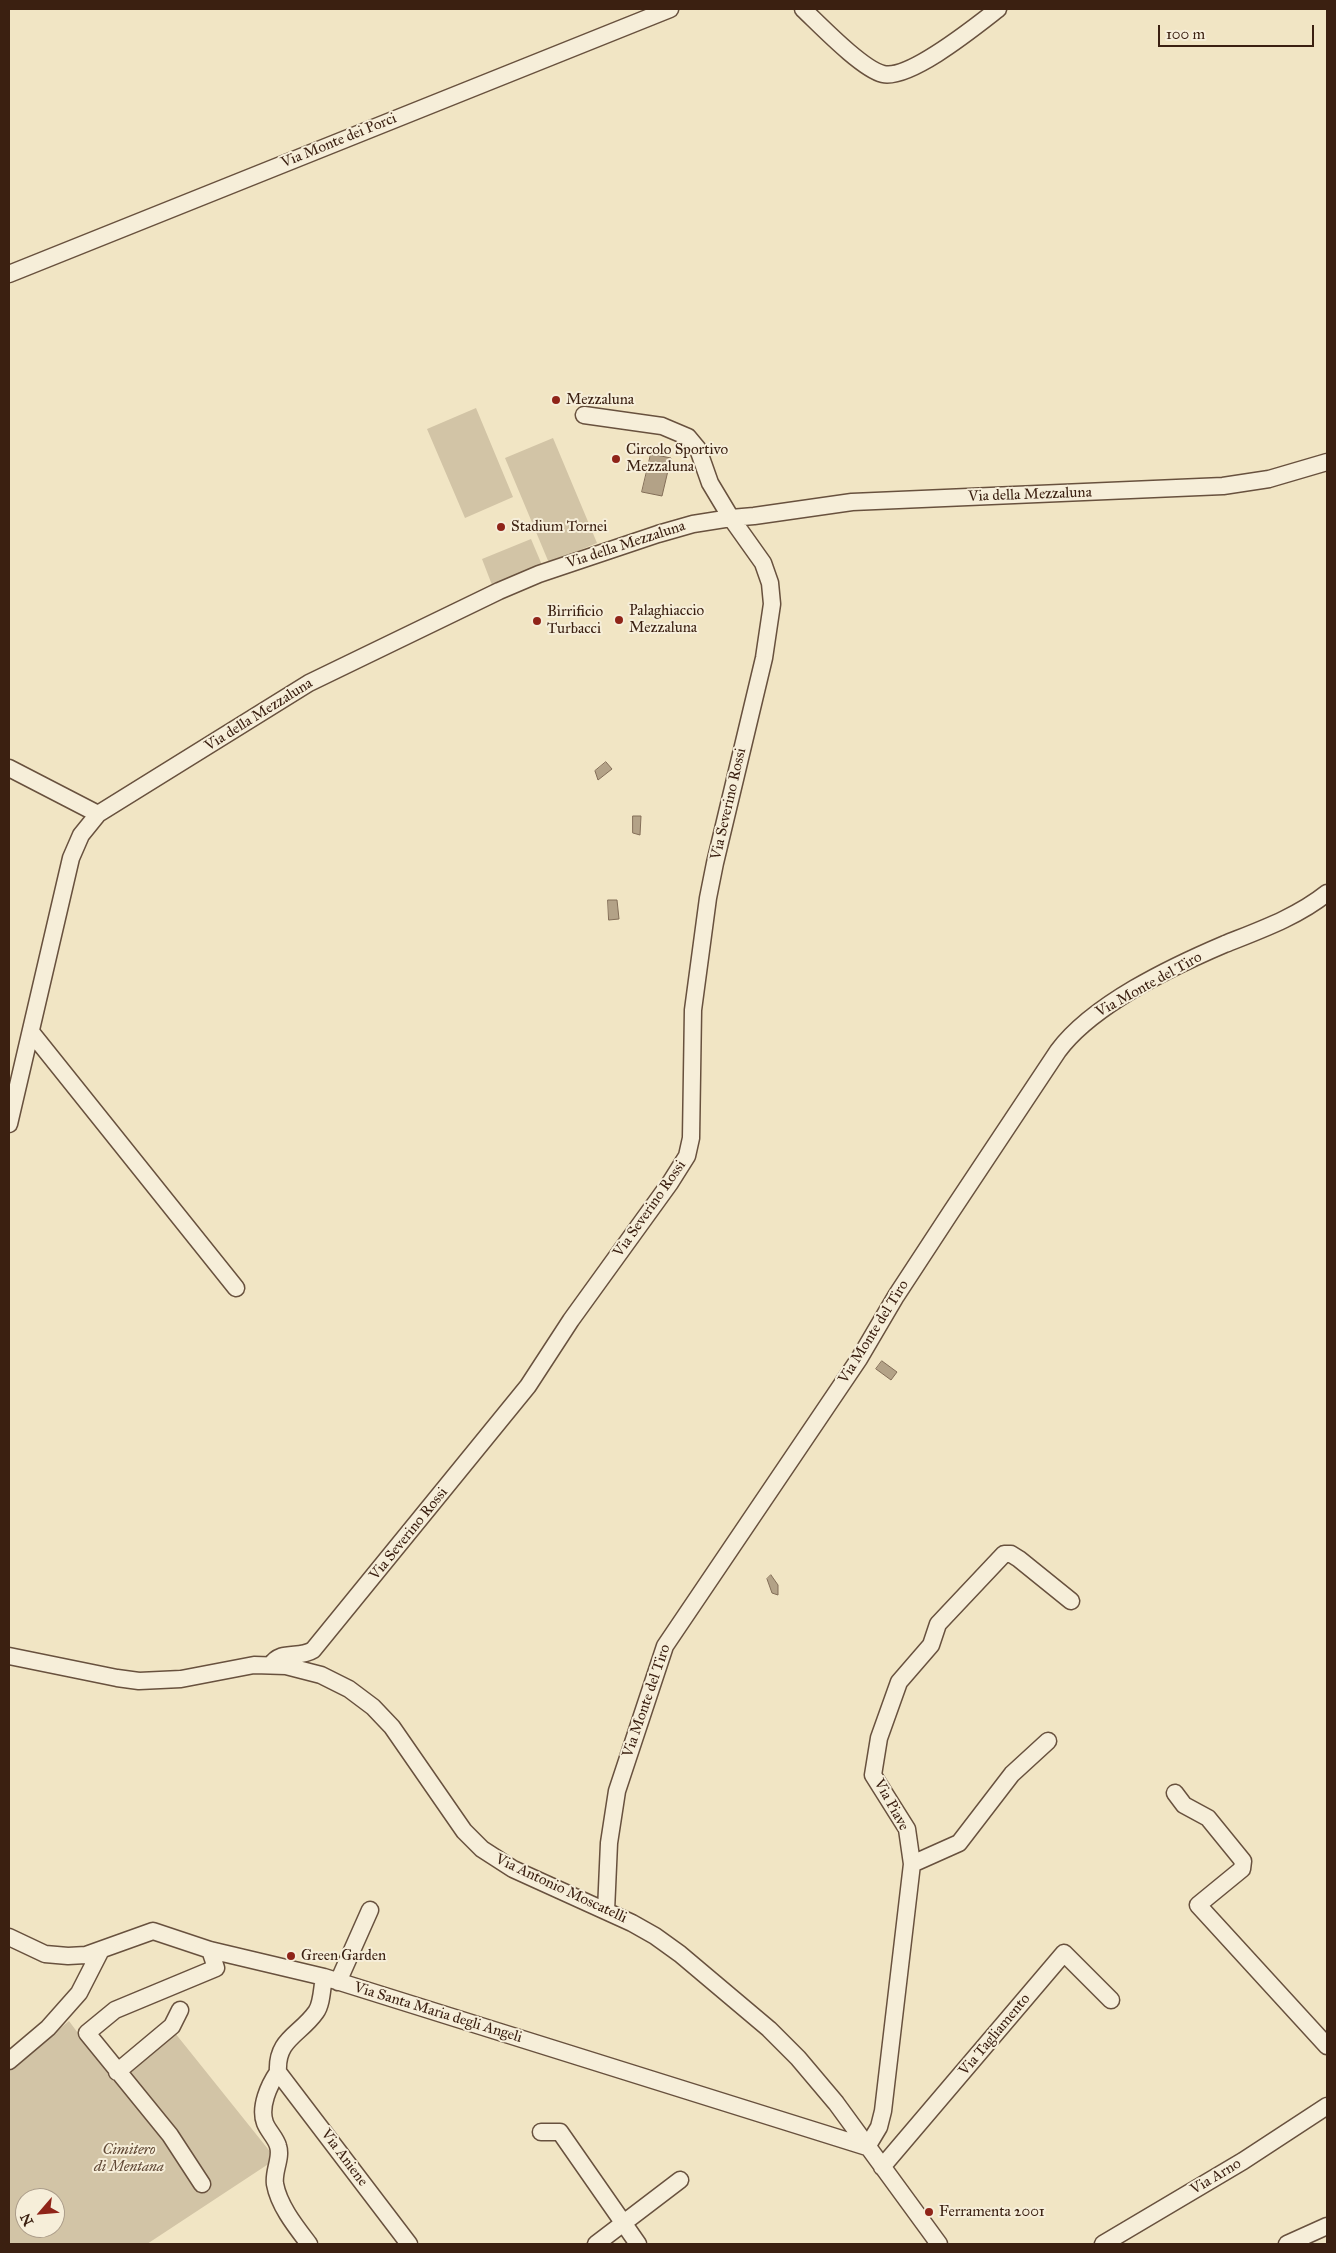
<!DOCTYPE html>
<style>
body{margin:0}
#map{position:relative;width:1336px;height:2253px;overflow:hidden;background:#f1e5c4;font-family:"IM FELL Great Primer",serif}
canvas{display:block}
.frame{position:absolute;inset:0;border:10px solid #3b2011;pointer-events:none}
.north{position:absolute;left:15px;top:2188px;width:50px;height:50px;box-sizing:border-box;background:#f6eed9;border:1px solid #ab9c89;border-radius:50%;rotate:243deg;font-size:14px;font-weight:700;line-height:20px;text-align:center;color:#3b2011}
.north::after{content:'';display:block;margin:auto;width:18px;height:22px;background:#8f2418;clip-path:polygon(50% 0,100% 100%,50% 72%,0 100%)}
.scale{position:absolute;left:1158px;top:25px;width:156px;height:22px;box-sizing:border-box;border:2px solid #3b2011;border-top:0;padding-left:6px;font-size:15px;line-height:18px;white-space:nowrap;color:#3b2011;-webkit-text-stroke:4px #f6eed9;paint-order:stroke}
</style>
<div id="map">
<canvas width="1336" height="2253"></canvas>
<div class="frame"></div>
<div class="north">N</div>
<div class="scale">100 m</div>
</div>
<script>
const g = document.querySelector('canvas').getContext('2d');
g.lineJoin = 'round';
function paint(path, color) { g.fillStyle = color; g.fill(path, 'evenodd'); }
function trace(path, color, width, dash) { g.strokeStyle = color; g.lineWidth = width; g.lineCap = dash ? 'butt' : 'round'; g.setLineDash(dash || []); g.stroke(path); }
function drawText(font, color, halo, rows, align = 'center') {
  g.font = font + ' "IM FELL Great Primer",serif'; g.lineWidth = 4; g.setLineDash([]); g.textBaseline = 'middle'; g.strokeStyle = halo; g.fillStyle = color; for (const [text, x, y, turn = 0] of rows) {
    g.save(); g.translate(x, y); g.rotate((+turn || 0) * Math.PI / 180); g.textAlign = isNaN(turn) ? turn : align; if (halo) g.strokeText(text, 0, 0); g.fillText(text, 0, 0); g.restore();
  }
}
paint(new Path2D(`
 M476 408 513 497 465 518 427 429Z
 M553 438 597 543 549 563 505 458Z
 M531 539 542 565 492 585 482 559Z
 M69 2021 112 2079 175 2033 276 2159 147 2244H9V2070ZM25 2198H55V2228H25Z`), '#d2c4a6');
const water = new Path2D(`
 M651 454 671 458 662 496 642 492Z
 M606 762 612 769 598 780 595 771Z
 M633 816H641L640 835 633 833Z
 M608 900H617L619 919 609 920Z
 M882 1361 897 1372 891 1380 876 1369Z
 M771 1575 778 1585V1595L772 1593 767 1579Z`);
paint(water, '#b3a287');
trace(water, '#836e58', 1);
const minor = new Path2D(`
 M803 9C820 25 862 69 883 74 910 80 976 26 998 9
 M9 274 670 9
 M731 518 754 516 852 502 1223 486 1269 479 1327 462
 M9 768 98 814
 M31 1032 236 1288
 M9 1124 71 858 81 835 98 814 309 683 499 591 539 574 658 534 693 524 731 518 710 483 698 449 688 437 662 426 584 415
 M9 1656 117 1678 139 1681 181 1679 254 1665 286 1666 321 1675 349 1689 373 1707 392 1727 464 1831 482 1849 513 1869 632 1923 655 1936 680 1954 769 2029 798 2058 836 2103 939 2244
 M271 1665C281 1649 299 1659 313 1650L528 1386 571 1320 670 1183 687 1156 691 1138 693 1010 708 898 715 863 764 658 772 604 770 583 763 563 731 518
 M1175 1793 1184 1805 1208 1818 1243 1861 1242 1869 1198 1905 1327 2046
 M912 1864 959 1843 1012 1774 1048 1741
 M606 1911 609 1843 617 1791 665 1646 859 1359 896 1296 951 1212 1058 1051C1093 1004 1171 967 1225 944 1260 930 1297 917 1327 893
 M9 1937 45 1954 68 1956 86 1955 153 1931 210 1950 324 1977 867 2147
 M324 1977C322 1987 322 2004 316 2012 300 2035 276 2039 278 2072L409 2244
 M338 1982 370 1910
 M9 2061 48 2028 79 1993 101 1950
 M117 2072 172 2026 180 2010
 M278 2072C269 2085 259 2107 265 2123 268 2131 276 2138 278 2146 282 2158 273 2171 275 2184 279 2206 296 2227 309 2244
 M541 2132H560L638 2244
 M867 2147 879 2127 883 2111 912 1864 907 1829 873 1775 879 1738 899 1682 931 1645 938 1624 1004 1554H1011L1019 1559 1071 1601
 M882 2167 1064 1953 1111 2000
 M202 2184 170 2135 87 2033 115 2010 216 1968 210 1950
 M596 2244 680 2180
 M1103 2244 1243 2161 1327 2106
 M1287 2244 1327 2226`);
trace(minor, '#68513e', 19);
trace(minor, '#f6eed9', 16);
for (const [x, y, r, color] of [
 [556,400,5,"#8f2418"],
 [616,459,5,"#8f2418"],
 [501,527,5,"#8f2418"],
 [619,620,5,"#8f2418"],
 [537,621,5,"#8f2418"],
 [291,1956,5,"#8f2418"],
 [929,2212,5,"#8f2418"]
]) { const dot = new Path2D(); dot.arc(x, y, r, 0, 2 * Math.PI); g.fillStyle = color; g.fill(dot); trace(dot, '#f6eed9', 2); }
drawText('15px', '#3b2011', '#f6eed9', [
 ["Via Monte dei Porci",339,141,-22],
 ["Via della Mezzaluna",1030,495,-2],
 ["Via della Mezzaluna",626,545,-18],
 ["Via della Mezzaluna",259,715,-32],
 ["Via Severino Rossi",729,804,-77],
 ["Via Monte del Tiro",1149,985,-29],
 ["Via Severino Rossi",650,1209,-55],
 ["Via Monte del Tiro",874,1332,-58],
 ["Via Severino Rossi",409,1534,-51],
 ["Via Monte del Tiro",647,1701,-71],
 ["Via Piave",891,1805,61],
 ["Via Antonio Moscatelli",561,1889,25],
 ["Via Santa Maria degli Angeli",438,2013,17],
 ["Via Tagliamento",995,2035,-50],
 ["Via Aniene",344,2158,53],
 ["Via Arno",1216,2177,-31]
]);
drawText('15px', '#3b2011', '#f6eed9', [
 ["Mezzaluna",566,400],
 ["Circolo Sportivo",626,450],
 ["Mezzaluna",626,467],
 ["Stadium Tornei",511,527],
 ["Palaghiaccio",629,611],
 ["Mezzaluna",629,628],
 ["Birrificio",547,612],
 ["Turbacci",547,629],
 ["Green Garden",301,1956],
 ["Ferramenta 2001",939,2212]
], 'left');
drawText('italic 15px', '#614936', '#f6eed9', [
 ["Cimitero",129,2150],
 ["di Mentana",129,2167]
]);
</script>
